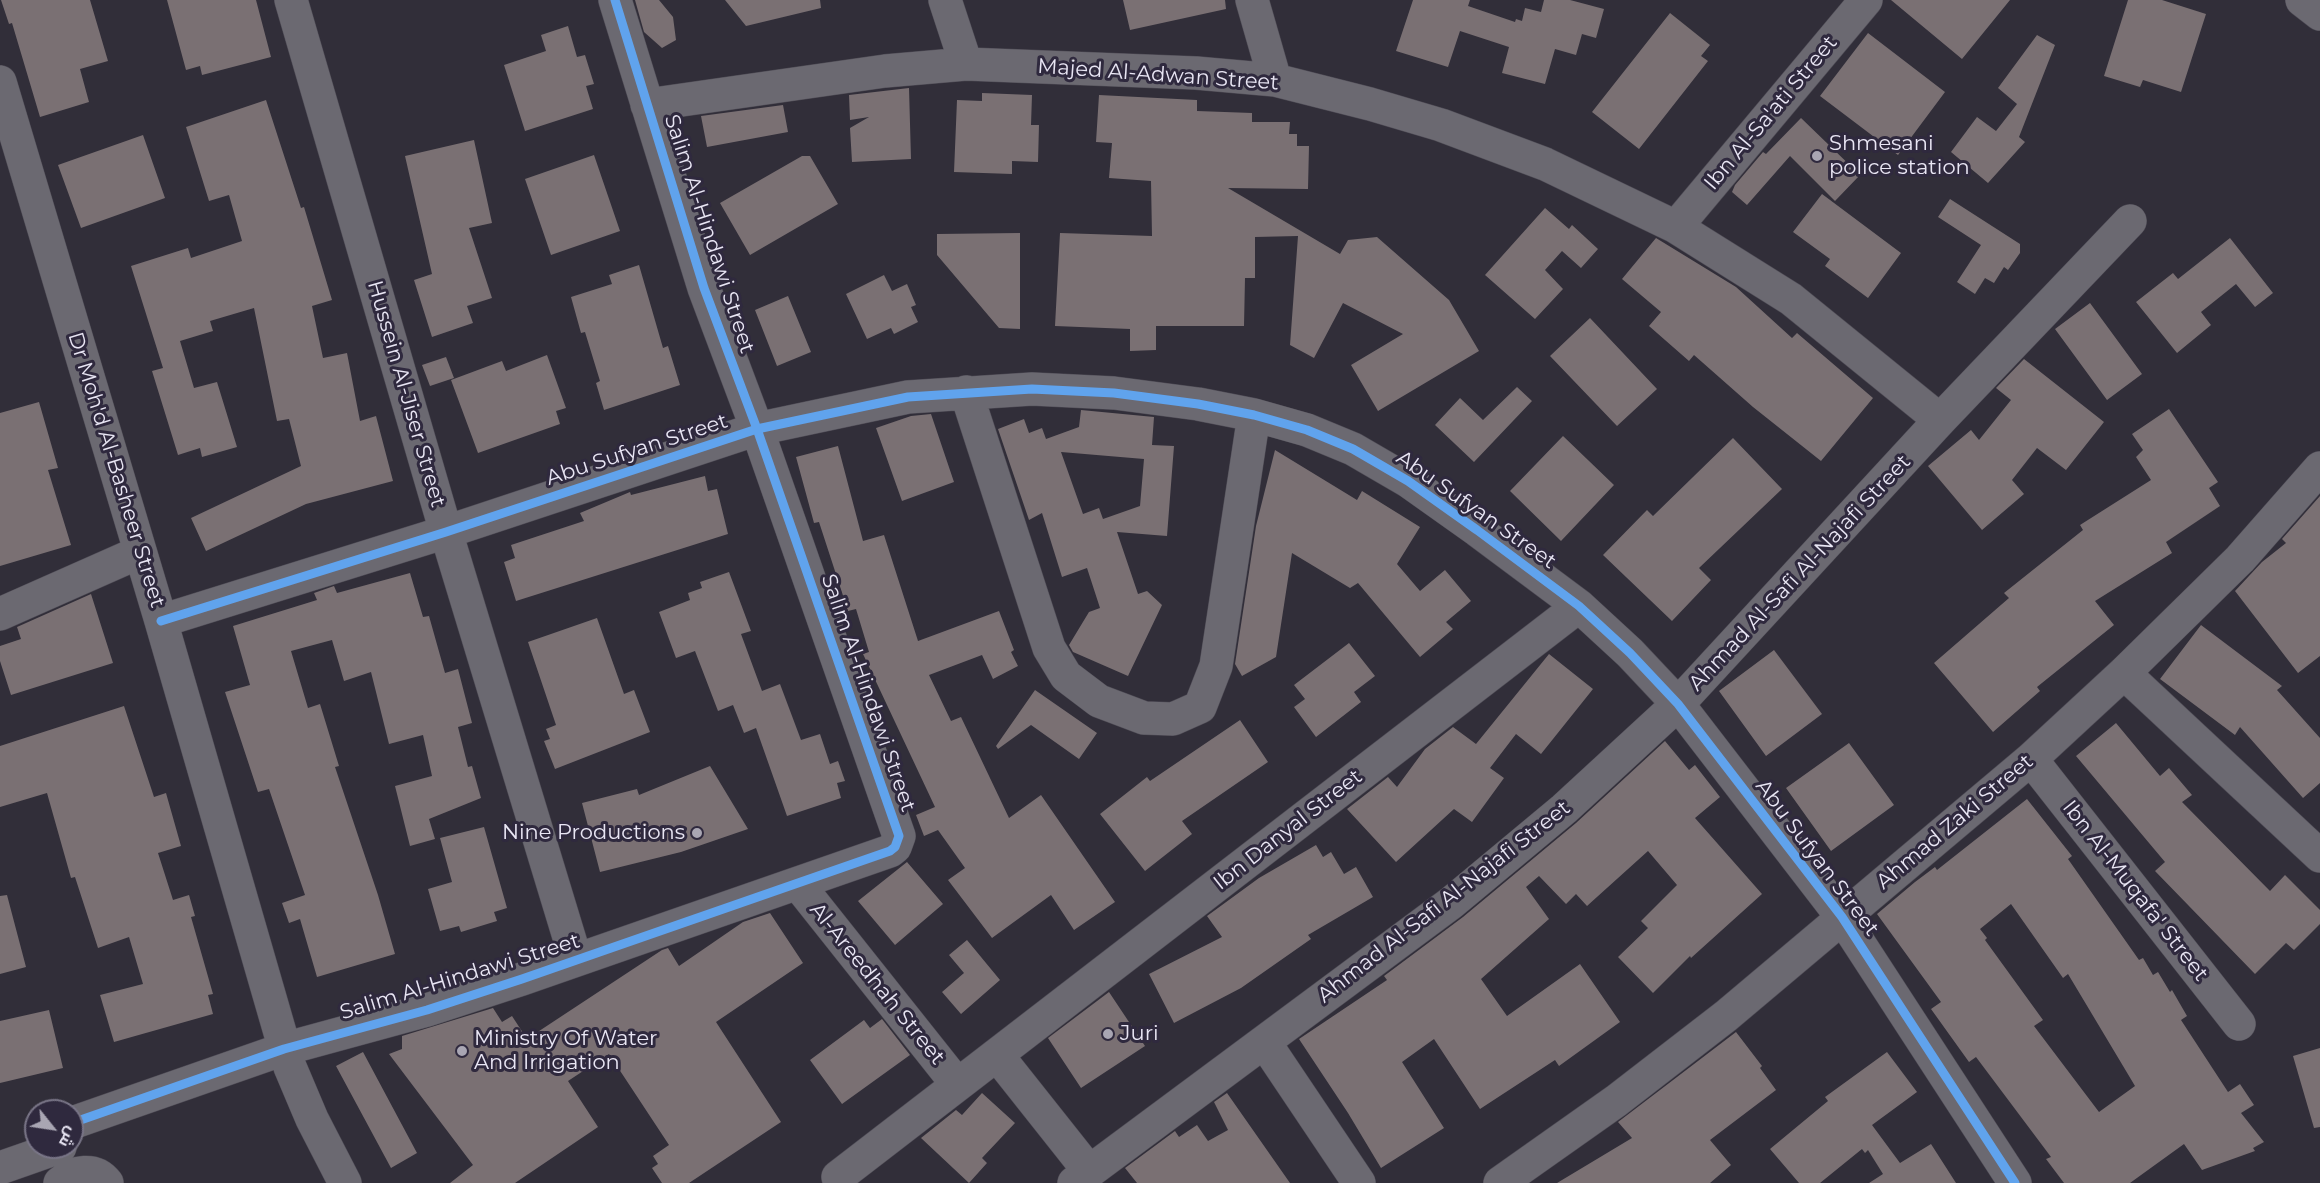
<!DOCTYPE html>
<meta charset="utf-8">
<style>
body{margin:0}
#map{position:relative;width:2320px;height:1183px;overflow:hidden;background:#312e39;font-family:Montserrat,Cairo,sans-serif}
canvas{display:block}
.north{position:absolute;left:24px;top:1099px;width:60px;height:60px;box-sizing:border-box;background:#2f293e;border:2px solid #797587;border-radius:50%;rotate:120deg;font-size:16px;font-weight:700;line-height:24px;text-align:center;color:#e9e6f4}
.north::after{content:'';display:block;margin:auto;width:21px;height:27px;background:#a9a6b3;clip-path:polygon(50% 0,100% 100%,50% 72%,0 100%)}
</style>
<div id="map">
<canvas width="2320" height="1183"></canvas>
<div class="north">ش</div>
</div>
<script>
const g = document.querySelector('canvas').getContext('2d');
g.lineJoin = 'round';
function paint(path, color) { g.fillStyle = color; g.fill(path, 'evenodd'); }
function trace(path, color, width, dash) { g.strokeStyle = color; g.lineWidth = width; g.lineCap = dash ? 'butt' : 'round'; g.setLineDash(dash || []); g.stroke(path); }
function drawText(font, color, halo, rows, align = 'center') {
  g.font = font + ' Montserrat,sans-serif'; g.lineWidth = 6; g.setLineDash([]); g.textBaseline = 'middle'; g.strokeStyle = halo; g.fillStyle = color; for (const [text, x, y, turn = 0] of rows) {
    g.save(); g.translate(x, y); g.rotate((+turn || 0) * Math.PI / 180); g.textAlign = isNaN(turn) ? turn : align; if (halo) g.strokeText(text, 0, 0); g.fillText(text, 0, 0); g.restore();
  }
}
paint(new Path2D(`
 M1 0H90L108 61 80 69 89 102 40 117 12 23 9 24Z
 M167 0H256L271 57 202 75 200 66 186 70Z
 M635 0H659L673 17 676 40 662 48 644 32Z
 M725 0H820L821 8 746 26Z
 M1123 0H1225L1226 9 1130 30Z
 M1413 0H1470L1468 6 1515 22 1516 19 1522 21 1525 8 1541 12 1544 0H1570L1604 9 1596 38 1582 34 1576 55 1555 49 1545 84 1502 73 1509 47 1460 31 1448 67 1396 51Z
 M1891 0H2010L1962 59Z
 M2128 0H2162L2206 14 2181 92 2143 80 2140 87 2104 76Z
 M1670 13 1710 45 1701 56 1708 61 1639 149 1592 112Z
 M568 26 577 57 585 55 594 84 586 86 593 109 525 131 504 65 546 51 541 35Z
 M1868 33 1945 92 1898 155 1820 96Z
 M2037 35 2055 45 2019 137 2025 142 1988 183 1951 152 1977 117 1996 131 2017 104 1998 88Z
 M909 88 911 159 852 162 850 128 869 117 850 120 849 95Z
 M982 93 1032 95 1031 125H1039L1038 162 1012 161V174L954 172 957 100 982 101Z
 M1099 95 1197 100V111L1252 113V122H1290L1289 134H1297V146H1309L1308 189 1228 188 1340 254 1348 240 1377 237 1449 300 1479 351 1378 411 1351 365 1403 334 1343 303 1314 358 1290 345 1298 236 1255 237V278H1245L1244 326H1156V350L1130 351V329L1055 326 1060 233 1152 236 1151 181 1109 178 1112 143 1096 142Z
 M266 100 301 208 304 207 332 300 312 306 323 358 347 353 360 421 376 416 393 481 306 504 206 551 191 518 301 466 289 419 277 421 254 308 210 321 213 331 180 341 194 388 217 382 237 447 202 457 200 448 178 455 152 371 163 368 131 266 188 248 191 258 242 241 229 195 209 201 186 127Z
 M783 105 788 132 707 147 701 116Z
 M1801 118 1860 175 1835 201 1790 156 1747 205 1732 192 1735 185 1763 152 1766 154Z
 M143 135 165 198 81 228 58 165Z
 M474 140 492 223 469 228 492 298 467 306 473 323 432 337 414 280 432 274 405 156Z
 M594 155 620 231 551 255 525 179Z
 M802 156H810L838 204 750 255 720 203Z
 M1822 194 1901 253 1868 298 1825 266 1830 259 1793 232Z
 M1950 199 2020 244V253L2008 270 2004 267 1994 283 1985 278 1975 294 1957 282 1981 245 1938 217Z
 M1545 208 1569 229 1572 225 1598 249 1581 268 1562 251 1545 270 1563 289 1535 319 1485 275Z
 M1020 233V329L999 328 937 255V234Z
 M1656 238 1736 287 1792 338 1797 333 1873 398 1821 461 1753 407 1694 355 1689 361 1649 326 1661 312 1622 279Z
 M2230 238 2273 293 2255 307 2236 284 2201 312 2211 325 2177 353 2136 302 2173 273 2178 279Z
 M639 265 663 348 668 346 680 385 604 410 596 383 600 381 585 332 581 333 571 297 612 284 609 275Z
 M884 275 892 291 907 284 916 305 911 307 918 322 894 334 891 328 867 339 846 294Z
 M788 296 811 352 777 366 755 310Z
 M2090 303 2142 374 2107 400 2055 329Z
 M1590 318 1657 389 1617 426 1550 356Z
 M547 355 566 408 556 411 560 424 478 453 451 380 502 361 506 371Z
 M446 357 454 378 430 386 422 365Z
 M2024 359 2104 422 2066 470 2037 448 2012 480 2024 494 1982 530 1928 466 1971 430 1979 440 2011 400 1996 388Z
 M1517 387 1532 401 1474 462 1435 425 1460 398 1483 420Z
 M39 402 58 468 48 470 71 545 0 566V413Z
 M2169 409 2218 482 2209 488 2220 506 2166 542 2172 553 2095 601 2114 625 2037 687 2040 691 1993 732 1934 663 2009 598 2004 593 2083 530 2080 525 2151 480 2136 457 2143 450 2132 434Z
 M1081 410 1154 417 1152 445 1174 446 1167 536 1117 532 1138 594 1147 591 1162 605 1128 676 1073 652 1069 645 1089 612 1100 608 1087 568 1062 577 1042 513 1029 520 998 429 1024 419 1029 433 1042 428 1046 439 1079 427ZM1061 452 1144 459 1140 506 1103 519 1099 508 1083 514Z
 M931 414 954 482 902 501 876 428 911 416Z
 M1563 436 1614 485 1561 541 1510 491Z
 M1733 438 1782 489 1699 568 1711 580 1672 621 1603 555 1647 510 1653 516Z
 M838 446 863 541 884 535 918 641 999 611 1014 650 1011 652 1018 666 993 679 982 655 929 675 951 721 961 717 1009 818 1041 795 1115 902 1074 930 1051 895 992 938 948 880 965 868 938 830 924 836 916 815 935 807 863 654 869 652 856 609 848 611 819 522 814 523 796 457Z
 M1275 450 1357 500 1362 491 1420 527 1397 564 1420 591 1445 570 1471 601 1446 622 1453 629 1420 657 1358 583 1350 588 1292 553 1276 657 1242 676 1235 664 1256 526Z
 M705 476 708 491 717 489 728 534 516 601 504 562 515 558 511 545 584 521 580 513 630 492 631 495Z
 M2320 496V656L2298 673 2235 591 2262 562 2286 543 2282 539Z
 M729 572 751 631 741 634 762 691 780 684 801 740 820 734 830 764 838 761 845 781 837 783 841 798 787 816 756 728 744 733 733 705 718 711 695 651 676 658 659 612 690 600 688 593 702 588 700 582Z
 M410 573 423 617 429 616 445 673 458 669 472 723 458 727 468 767 472 766 481 798 429 819 435 839 410 846 395 786 432 776 423 735 389 744 371 672 344 681 332 640 291 651 308 708 320 704 339 766 335 767 378 895 395 954 317 977 300 919 289 923 282 903 305 895 269 789 258 792 225 692 250 685 233 626 317 600 314 593 334 586 337 593Z
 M91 594 113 663 11 695 0 661V646L21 639 17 627Z
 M597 618 624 694 634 690 650 732 555 769 544 741 550 739 546 729 556 725 528 642Z
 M2201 625 2282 686 2277 690 2320 738V783L2303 798 2240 727 2235 735 2160 679Z
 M1349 643 1375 676 1354 692 1361 702 1316 737 1294 707 1305 699 1294 685Z
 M1774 650 1822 714 1766 756 1719 691Z
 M1549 654 1593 689 1541 754 1516 734 1490 768 1504 778 1472 822 1454 809 1396 862 1347 809 1388 777 1397 787 1425 749 1453 727 1476 744Z
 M1035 690 1097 733 1079 759 1031 725 998 749 996 746Z
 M124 706 154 797 166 793 181 846 158 853 173 900 189 895 195 916 191 917 213 994 208 995 213 1014 114 1042 100 995 143 984 129 937 98 948 75 877 71 878 47 793 0 807V746Z
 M1240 720 1268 762 1182 821 1192 834 1145 871 1100 814 1147 777 1150 781Z
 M2116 723 2160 776 2169 768 2192 795 2182 802 2270 891 2285 875 2320 910V924L2294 950 2286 943 2255 974 2155 871 2165 862 2076 756Z
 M1665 741 1689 770 1695 765 1720 797 1695 818 1762 894 1691 958 1690 956 1653 993 1618 957 1648 928 1641 921 1677 885 1648 851 1587 906 1576 894 1566 904 1539 876 1526 887 1549 919 1481 979 1507 1016 1580 964 1620 1022 1559 1066 1555 1060 1480 1109 1434 1039 1402 1062 1444 1128 1381 1168 1348 1113 1299 1039 1387 980 1384 976 1463 917 1576 823Z
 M1849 743 1894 805 1831 851 1786 788Z
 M710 766 748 829 681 852 600 872 582 803 637 789 639 795Z
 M2027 799 2072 856 2068 859 2139 960 2143 958 2153 975 2158 972 2170 992 2172 990 2187 1016 2181 1020 2228 1092 2240 1084 2254 1105 2241 1113 2264 1142 2253 1148 2255 1151 2202 1170 2184 1144 2130 1183H2064L2046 1159 2051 1157 1976 1057 1969 1062 1931 1009 1941 1002 1877 914 1915 882 1935 867 1937 870ZM2011 904 2063 978 2068 974 2135 1086 2099 1112 2034 1026 2043 1020 1985 940 1987 938 1980 929Z
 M484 827 507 908 494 912 497 921 461 932 459 926 440 931 428 889 452 882 440 838Z
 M1316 845 1323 857 1331 852 1344 874 1356 867 1373 897 1308 935 1311 939 1241 988 1174 1023 1149 974 1222 937 1207 916 1259 878Z
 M907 862 943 904 895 945 858 901Z
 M7 895 26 967 0 974V896Z
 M770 913 803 963 716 1022 781 1122 689 1183H662L652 1168 658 1164 653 1156 669 1145 609 1054 568 1081 598 1127 515 1183H450L473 1165 389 1054 402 1049V1036L493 1008 502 1022 512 1016 527 1039 662 950 668 948 679 966 743 922Z
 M967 940 1000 980 961 1014 942 992 964 973 949 955Z
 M1109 992 1145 1046 1081 1088 1048 1038Z
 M49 1010 63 1068 0 1083V1021Z
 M882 1019 910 1055 842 1104 810 1060 864 1020 870 1028Z
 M1736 1032 1762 1066 1760 1068 1776 1090 1710 1140 1731 1165 1710 1183H1557L1632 1138 1618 1122Z
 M2320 1048V1127L2314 1128 2293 1056Z
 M363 1052 417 1153 391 1168 336 1066Z
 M1887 1052 1917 1092 1872 1125 1900 1163 1931 1144 1956 1183H1869L1883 1174 1868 1150 1865 1153 1862 1149 1820 1183H1799L1770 1149 1828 1101 1825 1097Z
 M982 1093 1015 1123 982 1158 987 1163 969 1183 921 1138 956 1110 962 1115Z
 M1227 1093 1290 1183H1137L1125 1168 1175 1131 1179 1137 1197 1125 1208 1141 1228 1130 1214 1102Z`), '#7a7073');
const minor = new Path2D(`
 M291 0 446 532 576 960
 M945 0 966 64
 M1252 0 1275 80
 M2302 0 2320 14
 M0 82 161 621 290 1067 312 1119 345 1183
 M647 105 885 71 966 64 1196 73 1275 80 1370 104 1441 125 1545 164 1676 227 1791 299 1940 420
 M1676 227 1866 0
 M966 392 1049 648 1066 676 1099 701 1144 718 1173 719 1200 707 1216 666 1254 415
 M0 614 140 552
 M161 621 446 532 757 429 908 397 1032 389 1114 393 1198 404 1254 415 1307 430 1353 449 1408 481 1477 530 1579 606 1630 653 1678 704 1842 917 2015 1183
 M2124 673 2320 856
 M2031 759 2239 1024
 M798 884 957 1084
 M1265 1043 1359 1183
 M997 1055 1089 1171
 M72 1123 284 1049 427 1010 522 979 890 851 895 847 899 836 757 429 704 288 615 0
 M0 1168 60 1147
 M838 1177 1579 606
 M60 1183C74 1171 95 1167 107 1183
 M1074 1183 1451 903 1564 809 1678 704 1940 420 2130 221
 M1500 1183 1616 1101 1726 1016 2031 759 2124 673 2240 559 2320 468`);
trace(minor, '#4f4c56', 34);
trace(minor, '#6b6971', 33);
trace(new Path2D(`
 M161 621 446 532 757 429 908 397 1032 389 1114 393 1198 404 1254 415 1307 430 1353 449 1408 481 1477 530 1579 606 1630 653 1678 704 1842 917 2015 1183
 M72 1123 284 1049 427 1010 522 979 890 851 895 847 899 836 757 429 704 288 615 0`), '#60a3ed', 9);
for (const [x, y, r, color] of [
 [1817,156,6,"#a9a6b3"],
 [697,833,6,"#a9a6b3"],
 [1108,1034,6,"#a9a6b3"],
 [462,1051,6,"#a9a6b3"]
]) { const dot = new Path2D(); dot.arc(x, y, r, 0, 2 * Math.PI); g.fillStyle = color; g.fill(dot); trace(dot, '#2f293e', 2); }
drawText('21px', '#e9e6f4', '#2f293e', [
 ["Majed Al-Adwan Street",1158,75,4],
 ["Ibn Al-Sa'ati Street",1771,113,-50],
 ["Salim Al-Hindawi Street",709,234,72],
 ["Hussein Al-Jiser Street",406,394,74],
 ["Abu Sufyan Street",637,450,-18],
 ["Dr Moh'd Al-Basheer Street",116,470,73],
 ["Abu Sufyan Street",1476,510,35],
 ["Ahmad Al-Safi Al-Najafi Street",1800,573,-47],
 ["Salim Al-Hindawi Street",868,693,71],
 ["Ahmad Zaki Street",1955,822,-40],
 ["Ibn Danyal Street",1288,830,-38],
 ["Abu Sufyan Street",1817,858,53],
 ["Ibn Al-Muqafa' Street",2135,891,52],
 ["Ahmad Al-Safi Al-Najafi Street",1444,902,-38],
 ["Salim Al-Hindawi Street",460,977,-17],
 ["Al-Areedhah Street",877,984,51]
]);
drawText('21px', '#e9e6f4', '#2f293e', [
 ["Shmesani",1829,144],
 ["police station",1829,168],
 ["Nine Productions",685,833,"right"],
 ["Juri",1120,1034],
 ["Ministry Of Water",474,1039],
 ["And Irrigation",474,1063]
], 'left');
</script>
